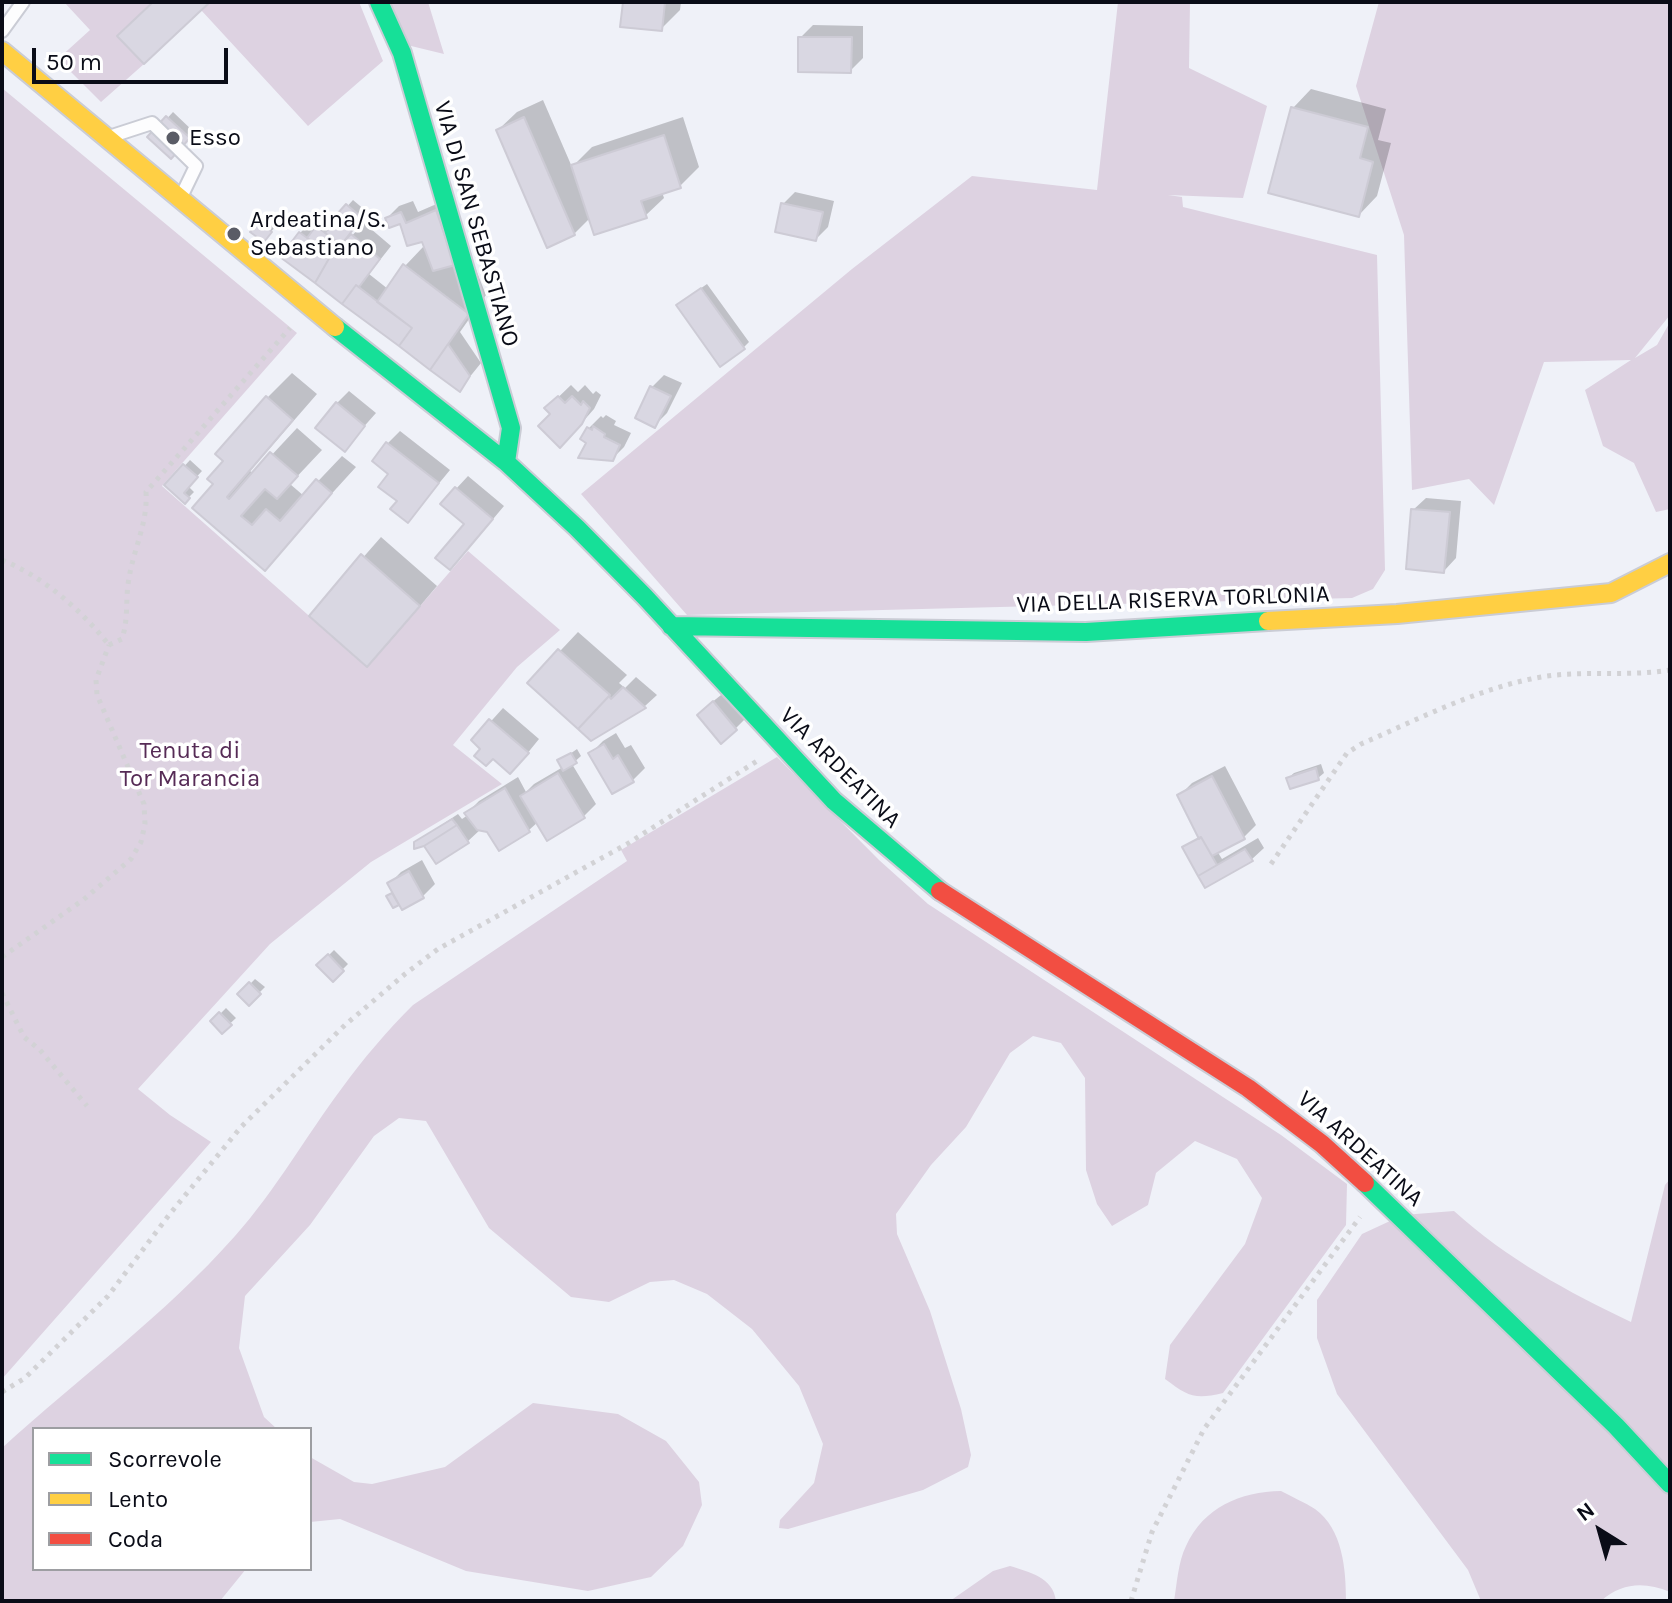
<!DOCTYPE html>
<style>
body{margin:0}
#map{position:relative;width:1672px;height:1603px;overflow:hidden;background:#eff1f8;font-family:Karla,sans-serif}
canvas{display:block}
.frame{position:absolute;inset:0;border:4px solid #0a0c17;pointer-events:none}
.legend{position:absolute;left:32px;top:1427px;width:280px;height:144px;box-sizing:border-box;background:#fff;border:2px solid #9d9ea2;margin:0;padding:10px 14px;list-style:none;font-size:24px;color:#0a0c17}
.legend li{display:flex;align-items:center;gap:16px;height:40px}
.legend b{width:40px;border:2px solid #9d9ea2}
.north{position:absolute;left:1560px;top:1491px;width:80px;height:80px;-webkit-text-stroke:6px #fff;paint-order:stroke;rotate:323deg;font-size:22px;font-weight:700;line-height:32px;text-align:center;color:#0a0c17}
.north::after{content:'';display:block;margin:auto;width:28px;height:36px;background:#0a0c17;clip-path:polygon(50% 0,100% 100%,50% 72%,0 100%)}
.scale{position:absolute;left:32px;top:48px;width:196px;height:36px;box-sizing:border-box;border:4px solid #0a0c17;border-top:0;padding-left:10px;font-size:24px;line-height:28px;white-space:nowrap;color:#0a0c17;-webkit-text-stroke:6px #fff;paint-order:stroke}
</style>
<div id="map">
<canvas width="1672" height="1603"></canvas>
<div class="frame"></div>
<ul class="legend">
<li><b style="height:10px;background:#16e098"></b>Scorrevole</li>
<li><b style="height:10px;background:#ffcf43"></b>Lento</li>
<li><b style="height:10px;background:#f24e42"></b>Coda</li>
</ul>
<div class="north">N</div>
<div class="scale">50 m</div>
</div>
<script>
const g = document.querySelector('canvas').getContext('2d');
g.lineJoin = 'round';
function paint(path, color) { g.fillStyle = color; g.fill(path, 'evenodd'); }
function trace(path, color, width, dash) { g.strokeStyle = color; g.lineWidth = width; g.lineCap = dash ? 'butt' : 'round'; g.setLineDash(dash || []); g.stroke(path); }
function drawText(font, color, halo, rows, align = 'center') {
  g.font = font + ' Karla,sans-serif'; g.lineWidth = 7; g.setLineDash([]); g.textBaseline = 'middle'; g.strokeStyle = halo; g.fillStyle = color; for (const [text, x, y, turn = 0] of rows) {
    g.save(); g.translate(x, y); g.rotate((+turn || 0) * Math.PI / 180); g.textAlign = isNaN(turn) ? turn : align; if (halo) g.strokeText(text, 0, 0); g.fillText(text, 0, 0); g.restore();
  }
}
paint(new Path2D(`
 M64 2 87 4 90 2H153L118 36 144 64 101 102 58 59 90 30Z
 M210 2H359L383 61 308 126 201 10Z
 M387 2H428L444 54 407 45Z
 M1118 2H1190L1189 68 1267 106 1243 198 1168 195 1182 197 1183 207 1377 255 1385 570 1373 589 1352 598 687 615 581 494 852 269 972 176 1097 190Z
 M1379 2H1670V315L1635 358 1657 345 1670 322V509L1656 512 1634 463 1603 446 1585 390 1631 360 1544 362 1494 505 1469 479 1412 490 1404 235 1356 86Z
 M2 88 297 333 162 486 367 667 468 551 560 630 517 667 453 745 502 784 371 862 270 944 138 1089 170 1115 211 1142 2 1379Z
 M777 757 879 860 928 904 1281 1135 1347 1184 1346 1225 1223 1393C1194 1400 1188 1396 1165 1379L1170 1345 1245 1244 1262 1198 1237 1159 1195 1141 1156 1173 1148 1205 1112 1226 1097 1204 1086 1170 1085 1078 1061 1043 1033 1036 1010 1053 966 1127 931 1165 896 1214 897 1234 930 1311 961 1409 971 1455 968 1467 923 1490 788 1529 779 1528 780 1520 814 1483 823 1444 799 1386 752 1329 707 1294 674 1280 650 1282 609 1302 571 1297 489 1228 426 1121 399 1118 374 1136 310 1225 245 1296 239 1348 264 1417 277 1429H34V1569H246L220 1601H2V1448C80 1377 165 1315 235 1236 276 1190 306 1136 342 1088 363 1059 387 1031 413 1005L627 861 621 850Z
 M1670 1179V1592C1645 1582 1623 1582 1601 1601H1481L1468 1570 1337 1394 1317 1338V1300L1362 1234 1403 1215 1454 1211C1507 1259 1568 1292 1631 1322L1665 1185Z
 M533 1403 618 1414 666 1441 699 1482 702 1505 683 1546 651 1577 588 1591 466 1571 340 1519 310 1522V1457L354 1482 372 1484 445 1467Z
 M1281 1491C1292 1497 1304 1502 1315 1509 1343 1529 1346 1570 1346 1601H1174C1177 1584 1178 1562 1186 1546 1204 1507 1240 1492 1281 1491Z
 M1010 1566C1029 1572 1053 1577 1056 1601H950L993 1571Z`), '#ddd2e1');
paint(new Path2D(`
 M625 2H681L680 10 661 29Z
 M813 25 863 26V58L850 71 800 38Z
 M1311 89 1386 109 1378 140 1391 143 1377 196 1359 215 1293 108Z
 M543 100 572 167 592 147 683 117 699 167 680 186 662 192 664 198 645 216 590 218 574 234 498 130 517 112Z
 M173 112 194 132 171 156 150 137Z
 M795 192 834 201 828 227 816 239 783 204Z
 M448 199 486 295 460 332 481 363 460 389 300 233 312 221 319 226 323 222 331 229 333 222 353 200 366 211 341 242 344 244 364 223 391 246 369 274 388 289 405 266 423 247 428 250 424 240 401 222 387 218 399 206 413 201 418 212Z
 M266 217 276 226 269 234 253 231Z
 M707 284 749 342 743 348 684 300Z
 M292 373 317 394 250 471 254 474 297 428 322 450 290 484 304 496 342 456 356 467 264 568 215 484 226 460 267 398Z
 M664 375 682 383 667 413 655 425 652 387Z
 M571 385 578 392 585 385 593 394 596 391 601 395 594 409 572 434 547 408Z
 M349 391 376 413 344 449 337 403Z
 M606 415 616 421 614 425 631 433 624 447 612 459 589 443V428L601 416 603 418Z
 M400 431 450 470 408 521 391 474 388 443Z
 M190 460 202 471 188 486 194 492 185 501 167 485Z
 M468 476 504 506 462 556 467 524 442 504Z
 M1426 498 1461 501 1456 558 1444 571 1413 510Z
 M381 537 437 586 386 646 312 616Z
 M578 632 627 675 619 683 625 688 636 677 657 695 645 706 592 738 530 683Z
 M726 691 748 716 736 728 711 703Z
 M503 708 539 739 522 760 493 757 474 740Z
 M616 733 625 748 631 745 645 768 633 780 591 753 603 741Z
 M577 749 581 756 572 764 596 804 584 816 547 838 538 822 529 830 499 848 488 830 481 829 467 842H416L458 814 462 819 468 815 467 813 479 801 518 777 526 792 534 784 563 767 560 761Z
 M1321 764 1324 773 1318 778H1288L1294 773Z
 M1225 766 1256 825 1244 837 1217 851 1222 859 1258 838 1264 848 1251 860 1206 886 1185 848 1200 837 1180 795 1192 783Z
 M422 860 435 884 423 896 403 908 399 902 397 903 388 896 393 891 389 884 401 872Z
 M334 950 348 964 333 979 319 965Z
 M255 979 265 987 249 1003 240 994Z
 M226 1008 236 1018 222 1031 213 1021Z`), '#0003');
const building = new Path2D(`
 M153 2H210L144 64 117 36Z
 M623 2H665L662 31 620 27Z
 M798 37H852L851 73 798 72Z
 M1291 107 1368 127 1360 158 1373 162 1359 217 1268 193Z
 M166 116 190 138 171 159 147 137Z
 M524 117 575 235 547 248 496 130Z
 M664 135 681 188 641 201 647 218 594 235 571 165Z
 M781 203 823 212 816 241 775 232Z
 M346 204 362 218 341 245 325 233 332 224 330 222Z
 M436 210 455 265 433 271 422 242 407 246 400 224 389 228 385 218 401 212 406 223Z
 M259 221 272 232 264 242 250 232Z
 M316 226 341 245 331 255 307 238Z
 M299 232 331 255 315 283 280 257Z
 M351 234 380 259 359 287 356 285 342 304 315 283 331 255Z
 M403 264 469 314 430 370 399 346 412 328 377 302Z
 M356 285 412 328 399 346 342 304Z
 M701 288 745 349 720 367 676 305Z
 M448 344 470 376 460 392 430 370Z
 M650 386 671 396 655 428 635 418Z
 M266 396 293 420 227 497 229 499 270 452 298 476 277 499 265 489 241 516 252 525 266 509 280 521 316 479 332 493 265 571 192 508 213 484 207 479 223 461 215 454Z
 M558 396 565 403 572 396 581 405 583 401 590 408 582 424 560 448 538 426 550 414 544 408Z
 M336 402 365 426 345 452 315 428Z
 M593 426 605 434 604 437 620 445 613 461 578 458 586 443 580 439 587 427 592 430Z
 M386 442 439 483 408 523 390 509 397 501 378 487 388 474 372 461Z
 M183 464 198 477 184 493 190 498 185 504 164 485Z
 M455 487 493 519 450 570 435 558 464 524 440 504Z
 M1411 509 1450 512 1444 573 1406 569Z
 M361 554 420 606 367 667 309 616Z
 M558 649 610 695 578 729 527 683Z
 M623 687 646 708 591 741 578 729 609 696 611 699Z
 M713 701 737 730 721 744 697 715Z
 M489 719 529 753 510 774 493 759 486 766 474 756 480 749 471 740Z
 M604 744 613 759 618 755 634 782 612 794 588 753Z
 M571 753 577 763 563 771 557 760Z
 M1316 768 1319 780 1290 789 1286 778Z
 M558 773 585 818 547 841 520 796Z
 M1212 776 1245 839 1212 856 1201 837 1199 839 1177 795Z
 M505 788 530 832 499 851 487 832 477 830 464 813Z
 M452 819 457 825 424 846 414 849V842Z
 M457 825 469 843 436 864 424 846Z
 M1201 837 1217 865 1198 876 1182 847Z
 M1245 849 1253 861 1205 888 1198 876Z
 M409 871 424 898 402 910 387 883Z
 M392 893 399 905 393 908 386 896Z
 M328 954 344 971 333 982 316 965Z
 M249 982 261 994 249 1006 237 994Z
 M219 1012 232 1025 222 1034 210 1021Z`);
paint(building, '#d9d7e2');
trace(building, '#cdcbd5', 2);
const lane = new Path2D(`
 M2 31 23 2
 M112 136 152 123 196 166 181 197`);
const fast = new Path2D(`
 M379 2 402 53 511 428 506 462
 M335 327 506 462 577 528 645 597 834 801 940 891
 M671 626 1086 632 1268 621
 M1365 1183 1616 1426 1670 1484`);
const slow = new Path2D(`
 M2 51 335 327
 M1268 621 1397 614 1611 593 1670 563`);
const jam = new Path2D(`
 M940 891 1248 1088 1322 1144 1365 1183`);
trace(lane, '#caccd5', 16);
trace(fast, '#caccd5', 22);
trace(slow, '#caccd5', 22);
trace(jam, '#caccd5', 22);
trace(new Path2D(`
 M2 560C44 577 81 610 109 645
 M109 645 122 639C129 617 125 599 129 578 134 548 148 522 146 492L290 328
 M1271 864 1347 753 1361 744C1419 719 1478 688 1541 677 1583 670 1627 677 1670 670
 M2 957 83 900 131 859 141 842 145 824 144 804 97 695 96 680 109 645
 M2 993 24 1037 40 1050 87 1106
 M2 1392 25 1378 108 1296 169 1215 241 1127 345 1025 405 974 438 949 627 844 757 761
 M1131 1601 1152 1532 1204 1429 1360 1217`), '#d2d2d5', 5, [4, 6]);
trace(lane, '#fdfdfe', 12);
trace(fast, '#16e098', 18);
trace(slow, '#ffcf43', 18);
trace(jam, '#f24e42', 18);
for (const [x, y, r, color] of [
 [173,138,8,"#5a5c66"],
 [234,234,8,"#5a5c66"]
]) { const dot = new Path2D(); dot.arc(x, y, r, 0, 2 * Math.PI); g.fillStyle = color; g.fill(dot); trace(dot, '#fff', 3); }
drawText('24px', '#0a0c17', '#fff', [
 ["Esso",189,138],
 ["Ardeatina/S.",250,220],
 ["Sebastiano",250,248]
], 'left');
drawText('24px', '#0a0c17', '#fff', [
 ["VIA DI SAN SEBASTIANO",476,224,74],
 ["VIA DELLA RISERVA TORLONIA",1173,600,-2],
 ["VIA ARDEATINA",840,768,45],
 ["VIA ARDEATINA",1360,1149,42]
]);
drawText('24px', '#562b56', '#fff', [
 ["Tenuta di",190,751],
 ["Tor Marancia",190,779]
]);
</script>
